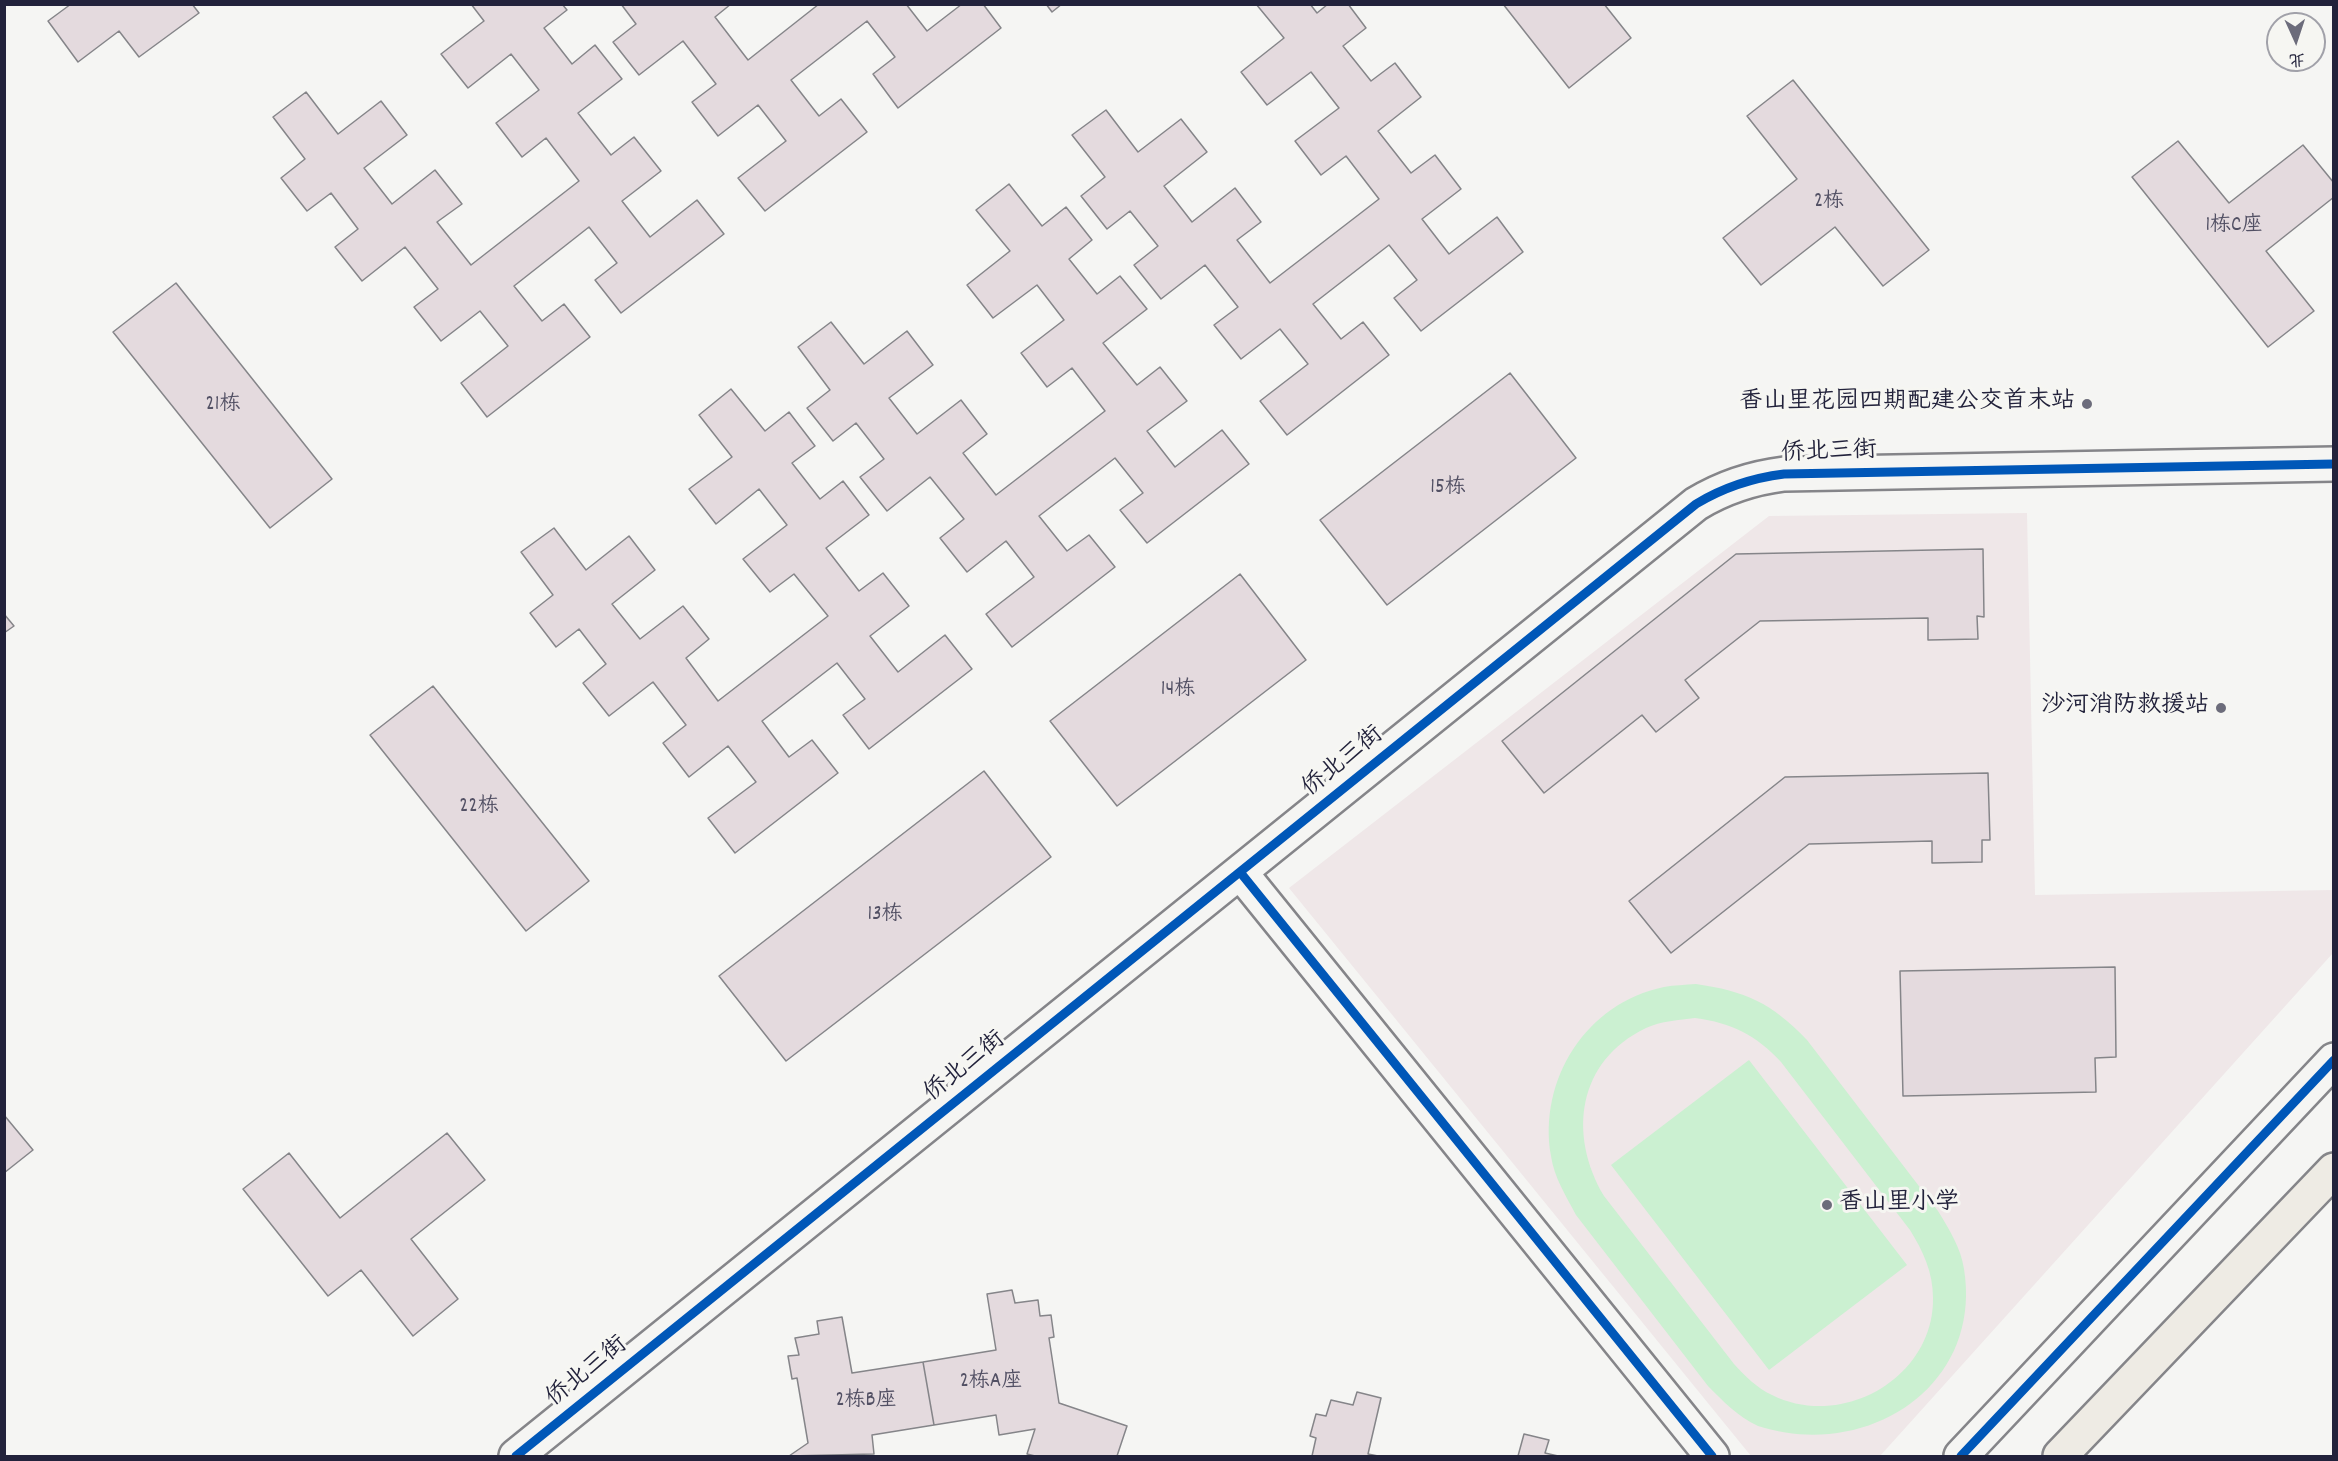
<!DOCTYPE html>
<meta charset="utf-8">
<style>
body{margin:0}
#map{position:relative;width:2338px;height:1461px;overflow:hidden;background:#f5f5f3;font-family:Dekko,"LXGW WenKai TC",sans-serif}
canvas{display:block}
.frame{position:absolute;inset:0;border:6px solid #22223b;pointer-events:none}
.north{position:absolute;left:2266px;top:12px;width:60px;height:60px;box-sizing:border-box;background:#f6f6f2;border:2px solid #a1a1a9;border-radius:50%;rotate:177deg;font-size:16px;font-weight:700;line-height:24px;text-align:center;color:#22223b}
.north::after{content:'';display:block;margin:auto;width:21px;height:27px;background:#6c6c7b;clip-path:polygon(50% 0,100% 100%,50% 72%,0 100%)}
</style>
<div id="map">
<canvas width="2338" height="1461"></canvas>
<div class="frame"></div>
<div class="north">北</div>
</div>
<script>
const g = document.querySelector('canvas').getContext('2d');
g.lineJoin = 'round';
function paint(path, color) { g.fillStyle = color; g.fill(path, 'evenodd'); }
function trace(path, color, width, dash) { g.strokeStyle = color; g.lineWidth = width; g.lineCap = dash ? 'butt' : 'round'; g.setLineDash(dash || []); g.stroke(path); }
function drawText(font, color, halo, rows, align = 'center') {
  g.font = font + ' Dekko,"LXGW WenKai TC",sans-serif'; g.lineWidth = 6; g.setLineDash([]); g.textBaseline = 'middle'; g.strokeStyle = halo; g.fillStyle = color; for (const [text, x, y, turn = 0] of rows) {
    g.save(); g.translate(x, y); g.rotate((+turn || 0) * Math.PI / 180); g.textAlign = isNaN(turn) ? turn : align; if (halo) g.strokeText(text, 0, 0); g.fillText(text, 0, 0); g.restore();
  }
}
paint(new Path2D(`
 M2027 513 2035 895 2333 890V953L1880 1456H1751L1289 888 1769 516Z`), '#efe7e8');
paint(new Path2D(`
 M1696 984C1745 991 1772 1003 1807 1040L1938 1211C1949 1229 1961 1248 1964 1269 1983 1387 1866 1461 1758 1426 1738 1417 1723 1401 1708 1386L1576 1215C1566 1196 1554 1177 1551 1156 1538 1080 1586 1003 1664 987 1674 985 1685 985 1696 984ZM1695 1018C1732 1023 1756 1035 1781 1062L1910 1230C1923 1251 1933 1272 1933 1298 1934 1378 1842 1430 1772 1395 1757 1388 1745 1376 1734 1364L1604 1196C1568 1135 1577 1061 1646 1028 1661 1021 1679 1020 1695 1018Z
 M1749 1060 1907 1265 1769 1370 1611 1165Z`), '#cbf0d1');
const building = new Path2D(`
 M71 4H192L199 13 139 57 119 31 78 62 48 21Z
 M471 4H562L567 10 544 28 572 64 595 45 622 79 578 113 611 155 634 137 661 171 622 201 650 237 697 200 724 234 621 313 595 280 617 263 589 227 514 286 542 321 564 304 590 337 487 417 461 383 508 346 480 311 441 341 414 307 438 289 405 247 362 281 335 247 358 229 331 193 307 211 281 178 305 159 273 117 306 92 338 134 381 101 407 135 364 168 392 204 435 170 462 204 437 222 471 265 579 181 546 138 522 157 496 123 539 90 511 54 468 88 441 54 484 21Z
 M621 4H731L715 17 748 60 819 4H906L927 31 962 4H983L1001 28 898 108 873 74 895 57 867 21 791 80 819 116 841 99 867 132 765 211 738 178 786 141 758 105 718 136 692 102 716 84 683 41 639 75 613 42 636 24Z
 M1046 4H1062L1052 12Z
 M1256 4H1310L1317 13 1328 4H1348L1366 28 1343 46 1371 81 1395 63 1421 97 1378 131 1411 173 1435 155 1461 189 1422 219 1449 254 1497 217 1523 252 1421 331 1394 298 1417 280 1389 245 1313 304 1341 339 1363 322 1389 355 1287 435 1260 401 1308 364 1280 329 1241 359 1214 325 1238 307 1205 265 1161 299 1134 265 1158 246 1130 211 1107 229 1081 196 1105 177 1072 135 1106 110 1138 152 1181 119 1207 152 1164 186 1192 222 1235 188 1261 222 1237 240 1270 283 1379 199 1346 156 1321 175 1295 141 1339 108 1311 72 1267 105 1241 72 1284 38Z
 M1503 4H1604L1631 38 1569 88Z
 M1793 80 1929 250 1883 286 1835 227 1761 285 1723 238 1797 179 1747 116Z
 M2178 141 2229 203 2303 145 2334 183V197L2266 251 2314 311 2268 347 2132 177Z
 M1009 184 1042 226 1066 207 1092 240 1069 259 1097 294 1120 276 1147 309 1103 343 1137 385 1160 367 1187 401 1147 431 1175 467 1222 430 1249 464 1147 543 1120 510 1143 493 1115 458 1039 516 1067 551 1089 535 1115 567 1012 647 986 614 1034 577 1006 541 967 572 940 538 964 519 930 477 887 511 860 477 884 459 856 423 833 441 807 408 830 390 798 347 831 322 864 364 907 331 933 365 889 398 917 434 961 400 987 434 963 453 996 495 1105 411 1072 368 1047 387 1021 353 1064 320 1037 285 993 318 967 285 1010 251 976 210Z
 M176 283 332 479 270 528 113 332Z
 M1510 373 1576 458 1387 605 1320 520Z
 M731 389 765 431 789 412 815 446 792 463 820 499 843 481 869 515 826 548 859 591 883 573 909 606 870 636 898 672 945 635 972 669 869 749 843 715 865 699 837 663 762 721 789 757 812 740 838 773 735 853 708 818 756 782 728 746 689 777 663 743 686 725 653 682 609 716 583 683 606 664 579 629 556 647 530 613 553 595 521 552 554 528 586 570 629 536 655 570 612 604 640 639 683 606 709 639 686 658 718 701 828 616 794 574 770 592 743 559 787 525 759 489 716 524 689 489 732 457 699 415Z
 M1983 549 1984 617 1977 616 1978 639 1928 640V618L1760 621 1685 680 1699 698 1656 732 1642 715 1544 793 1502 741 1736 554Z
 M1240 574 1306 660 1117 806 1050 721Z
 M4 614 14 626 4 633Z
 M433 686 589 881 526 931 370 735Z
 M984 771 1051 857 786 1061 719 976Z
 M1988 773 1990 840H1982V862L1932 863V841L1809 844 1671 953 1629 901 1785 777Z
 M2115 967 2116 1057 2095 1058 2096 1092 1903 1096 1900 971Z
 M4 1115 33 1150 4 1173Z
 M447 1133 485 1180 411 1239 458 1299 413 1336 361 1270 328 1296 243 1189 289 1153 340 1218Z
 M1012 1290 1015 1303 1038 1300 1040 1316 1051 1315 1054 1337 1049 1338 1059 1403 1127 1426 1117 1456H1035L1027 1454 1035 1429 999 1435 996 1415 934 1425 923 1362 996 1350 987 1294Z
 M842 1317 852 1373 923 1362 934 1425 872 1435 874 1454 789 1456 808 1443 797 1378 792 1379 788 1356 799 1355 795 1338 819 1334 817 1321Z
 M1357 1392 1381 1398 1368 1454 1378 1456H1312L1316 1438 1310 1436 1316 1414 1326 1416 1331 1400 1353 1405Z
 M1524 1434 1549 1440 1545 1453 1558 1456H1518Z`);
paint(building, '#e4dade');
trace(building, '#858589', 1.5);
const minor = new Path2D(`
 M1240 872 1712 1456
 M516 1456 1696 504C1724 487 1752 478 1784 474L2334 464
 M1961 1456 2334 1060`);
const major = new Path2D(`
 M2060 1456 2334 1170`);
trace(minor, '#858589', 38);
trace(major, '#858589', 38);
trace(minor, '#f5f5f3', 33);
trace(major, '#eeebe4', 33);
trace(new Path2D(`
 M1240 872 1712 1456
 M516 1456 1696 504C1724 487 1752 478 1784 474L2334 464
 M1961 1456 2334 1060`), '#0057b8', 9);
for (const [x, y, r, color] of [
 [2087,404,6,"#6c6c7b"],
 [2221,708,6,"#6c6c7b"],
 [1827,1205,6,"#6c6c7b"]
]) { const dot = new Path2D(); dot.arc(x, y, r, 0, 2 * Math.PI); g.fillStyle = color; g.fill(dot); trace(dot, '#f6f6f2', 2); }
drawText('21px', '#525064', null, [
 ["2栋",1829,203],
 ["1栋C座",2234,227],
 ["21栋",223,406],
 ["15栋",1448,489],
 ["14栋",1178,691],
 ["22栋",479,808],
 ["13栋",885,916],
 ["2栋A座",991,1383],
 ["2栋B座",866,1402]
]);
drawText('24px', '#22223b', '#f6f6f2', [
 ["香山里花园四期配建公交首末站",2075,404],
 ["沙河消防救援站",2209,708],
 ["香山里小学",1839,1205,"left"]
], 'right');
drawText('24px', '#22223b', '#f6f6f2', [
 ["侨北三街",1829,454,-2],
 ["侨北三街",1344,763,-39],
 ["侨北三街",966,1068,-39],
 ["侨北三街",588,1373,-39]
]);
</script>
